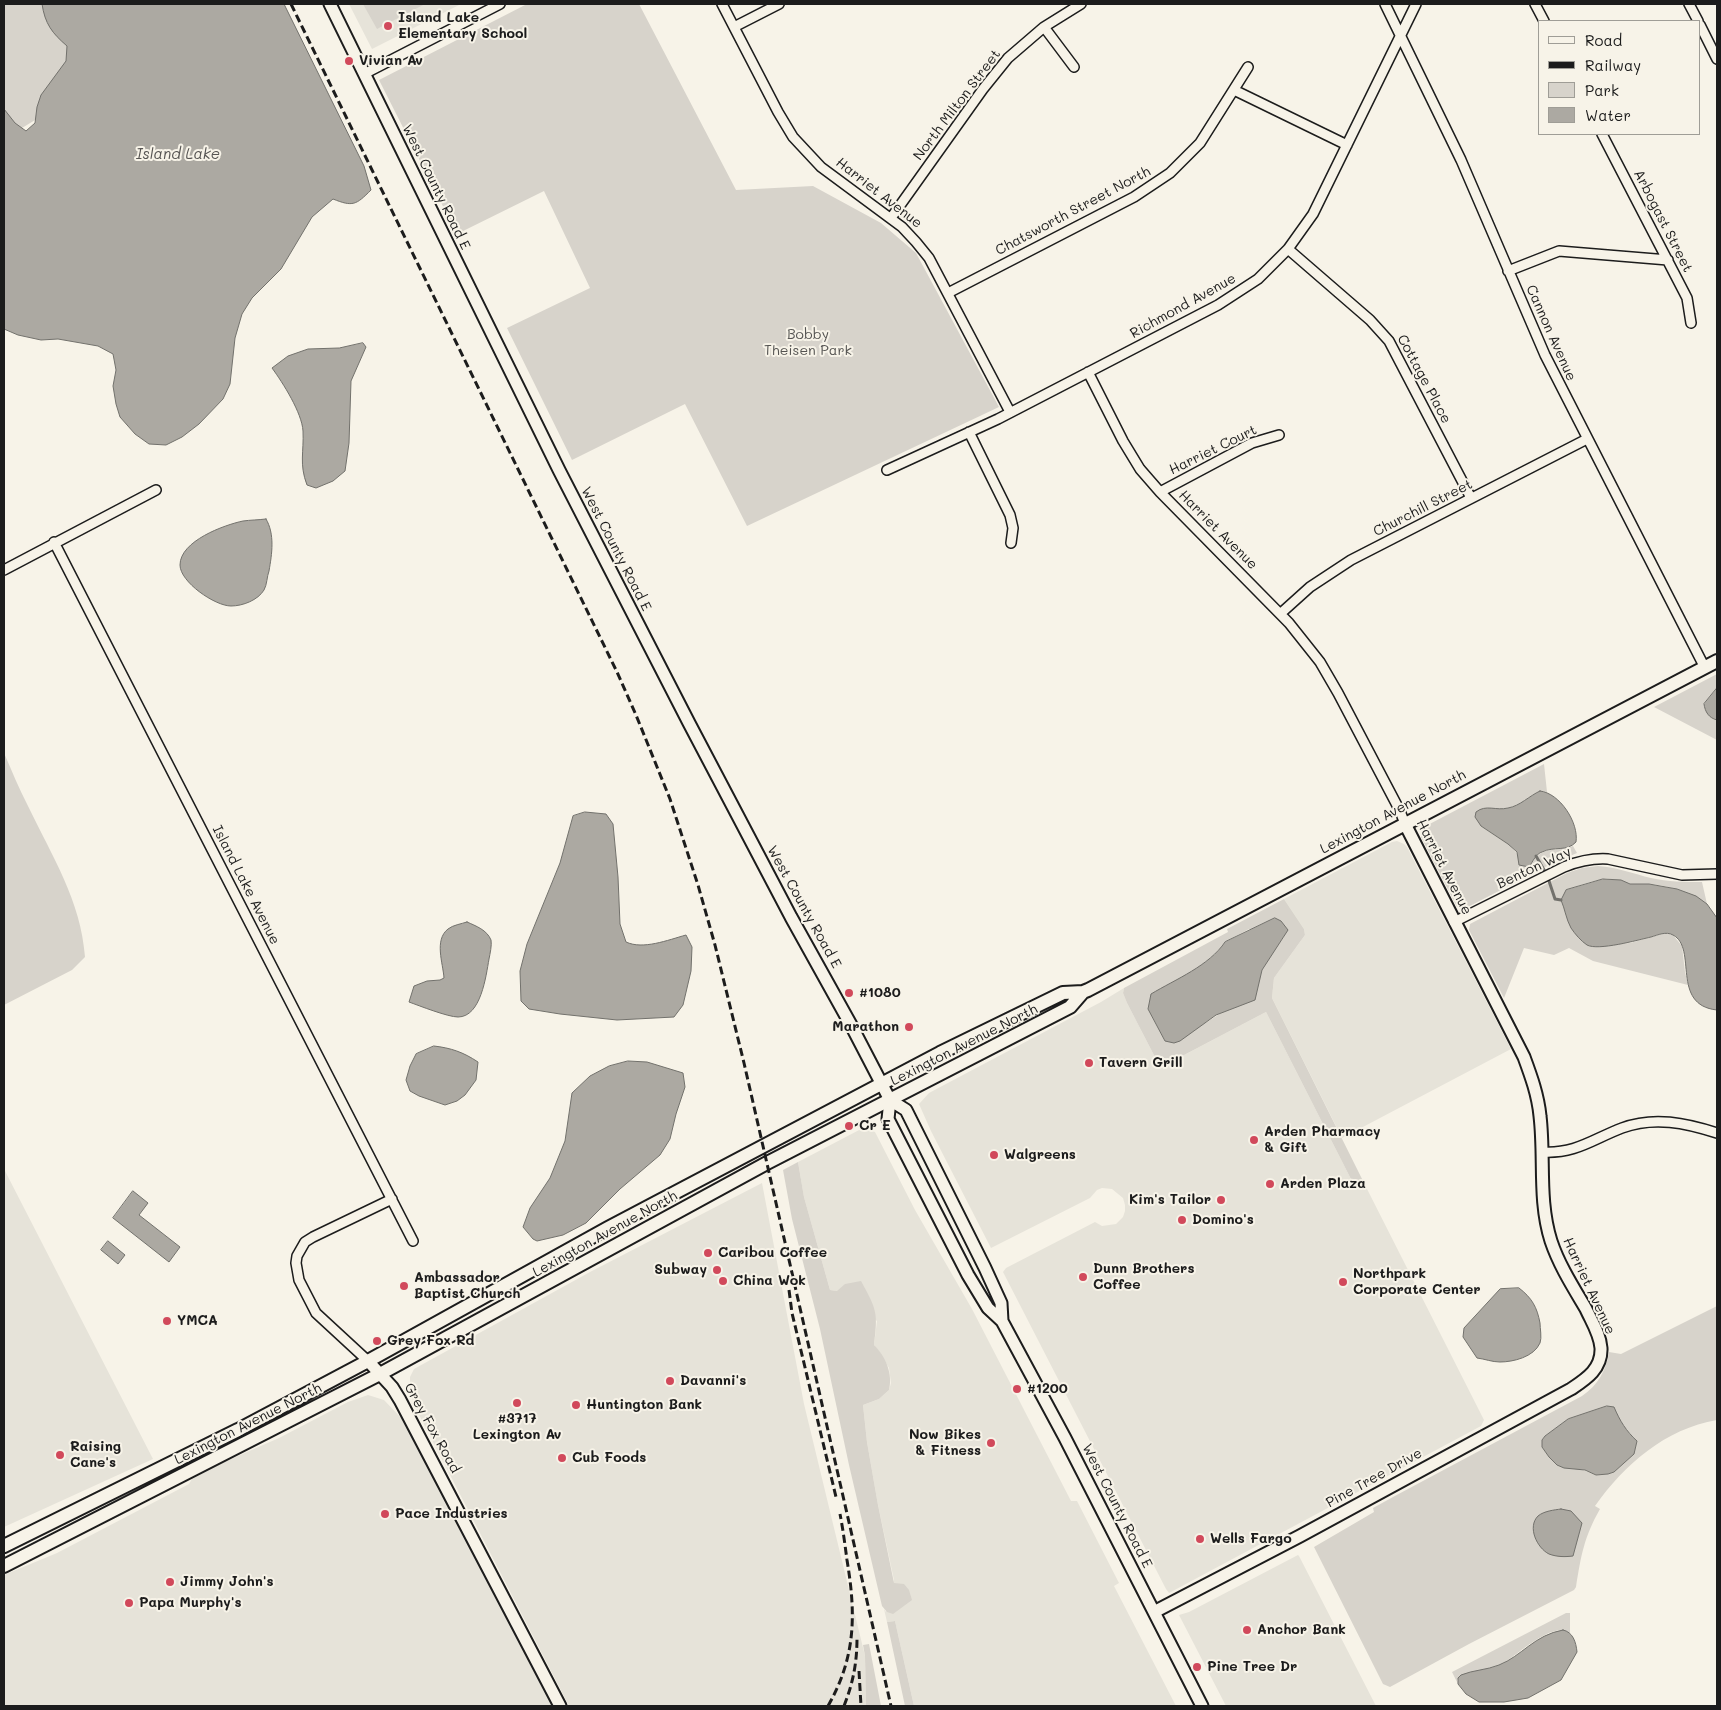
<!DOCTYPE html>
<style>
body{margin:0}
#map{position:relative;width:1721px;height:1710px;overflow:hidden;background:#f7f3e8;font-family:Mali,sans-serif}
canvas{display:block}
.frame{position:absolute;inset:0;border:5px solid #1c1c1c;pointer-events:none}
.legend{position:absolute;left:1538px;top:20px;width:162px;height:115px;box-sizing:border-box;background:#f7f3e8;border:1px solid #9f9d96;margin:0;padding:6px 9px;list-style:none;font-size:15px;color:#1c1c1c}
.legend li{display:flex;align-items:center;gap:10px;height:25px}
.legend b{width:25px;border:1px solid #9f9d96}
</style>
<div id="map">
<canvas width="1721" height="1710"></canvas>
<div class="frame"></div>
<ul class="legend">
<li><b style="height:6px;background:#f7f3e8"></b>Road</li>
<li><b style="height:6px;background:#1c1c1c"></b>Railway</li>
<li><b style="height:14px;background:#d7d3cb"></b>Park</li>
<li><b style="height:14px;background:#aca9a2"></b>Water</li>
</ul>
</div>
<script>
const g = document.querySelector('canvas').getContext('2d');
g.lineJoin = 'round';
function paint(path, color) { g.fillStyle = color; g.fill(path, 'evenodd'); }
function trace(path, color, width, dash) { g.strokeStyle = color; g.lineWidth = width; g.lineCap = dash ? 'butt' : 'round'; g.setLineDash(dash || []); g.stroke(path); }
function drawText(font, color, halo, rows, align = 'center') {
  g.font = font + ' Mali,sans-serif'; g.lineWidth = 4; g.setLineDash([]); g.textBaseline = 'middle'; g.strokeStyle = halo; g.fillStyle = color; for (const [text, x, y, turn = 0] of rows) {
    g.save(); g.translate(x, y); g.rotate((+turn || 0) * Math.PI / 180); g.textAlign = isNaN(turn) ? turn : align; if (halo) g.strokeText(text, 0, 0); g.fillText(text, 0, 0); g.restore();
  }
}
paint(new Path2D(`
 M349 4H461L372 49Z
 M1397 841 1404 844 1407 847 1511 1049 1342 1138 1272 998 1274 978 1305 935 1304 929 1284 899 1392 842Z
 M1124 988 1123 993 1127 1003 1158 1063 1160 1065H1165L1266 1012 1356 1189 1365 1185 1484 1420 1481 1426 1169 1593 1166 1589 1003 1272 1006 1268 1095 1222 1102 1226 1116 1224 1123 1217 1125 1211V1205L1123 1198 1112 1189 1102 1188 1097 1190 1090 1198 991 1248 931 1131 919 1104 929 1093 944 1085 1101 1002Z
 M863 1128 875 1132 915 1210 972 1309 1071 1501H1077L1119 1583 1114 1586 1176 1706H914L895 1621 887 1622 884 1609 886 1612 894 1580 878 1505 867 1442 863 1405 879 1399 889 1390 891 1383 889 1368 880 1353 874 1345 877 1321 837 1291 830 1290 804 1197 798 1162Z
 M4 1169 153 1459 4 1527Z
 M762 1183 804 1404 865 1656 866 1706H569L414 1405 410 1390V1377L414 1369 590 1272Z
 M368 1395 384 1400 405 1422 552 1706H4V1575L57 1553 189 1484 192 1479 222 1463 279 1438 348 1402Z
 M1298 1555 1299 1556 1376 1706H1226L1179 1615 1189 1612Z`), '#e6e3d9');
paint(new Path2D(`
 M4 4H49L76 49 45 114 17 131 4 114Z
 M363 4H425L377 29Z
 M527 4H639L736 190 813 186 881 223 916 253 999 407 747 526 685 404 572 460 507 328 590 288 544 191 457 234 379 80Z
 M1717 674V688L1704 704 1713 719 1717 720V740L1654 707Z
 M4 753C12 771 19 789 28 806 52 856 81 901 85 957L72 970 4 1005Z
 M1544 764 1547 792C1534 790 1529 799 1518 805 1512 808 1506 808 1499 809L1481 826 1508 844 1529 866C1546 843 1550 854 1573 846L1577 853 1549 865 1464 909 1457 907 1421 837 1422 828Z
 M1598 866C1617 867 1634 874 1651 878 1668 882 1685 882 1702 882L1707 904C1689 892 1671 886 1649 884 1643 884 1636 886 1630 884 1621 882 1614 878 1604 879 1591 881 1578 886 1567 890L1565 908 1566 916 1614 944 1630 943 1666 933 1673 935 1682 946 1685 972 1688 985 1593 961 1569 948 1554 955 1524 948 1504 998 1469 930 1470 924 1567 873 1582 868Z
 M1284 899 1304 929 1305 935 1274 978 1272 998 1365 1185 1356 1189 1266 1012 1165 1065H1160L1158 1063 1127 1003 1123 993 1124 988 1228 932 1227 929ZM1249 929 1284 937 1270 955 1262 970 1258 983 1241 1005 1224 1011 1207 1022 1165 1041 1148 1009 1213 956 1225 942Z
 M798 1162 804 1197 830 1290 837 1291 845 1284 861 1281C877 1310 878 1313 874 1345 886 1357 893 1374 889 1390L879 1399 863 1405 867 1442 878 1505 894 1583 904 1584 909 1590 912 1600 893 1614 887 1612 882 1606 849 1465 820 1329 792 1219 783 1170Z
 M1717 1306V1420C1665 1429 1625 1464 1595 1506L1600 1509C1584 1537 1581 1556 1576 1587L1574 1590 1469 1644 1390 1687 1383 1684 1314 1547 1374 1512 1373 1508 1393 1497 1582 1396C1598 1385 1606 1371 1609 1352L1621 1354ZM1607 1406C1618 1417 1625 1430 1637 1441L1634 1453 1614 1472 1608 1474 1596 1475 1549 1457 1542 1447V1440L1545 1436 1568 1419Z
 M1566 1613H1570V1633C1552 1620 1516 1657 1500 1665 1483 1672 1473 1668 1457 1680L1458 1684 1452 1672Z
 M895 1621 914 1706H905L887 1622Z
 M869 1644 881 1706H866L865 1656 863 1645Z`), '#d7d3cb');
const water = new Path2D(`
 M42 4H284L364 166 371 190C356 205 353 207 333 199L312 217 281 269 252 298 242 314 235 338 230 384 223 399 199 424 182 437 166 445 149 444 135 434 120 417 116 404 113 386 116 370 113 354 98 346 58 339 41 340 18 335 4 329V109L15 123 26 131 35 123 37 107 41 95 66 61 67 46C52 33 45 24 42 4Z
 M363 343 366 347 351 381 349 443 345 471 333 481 316 488 307 485C299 464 304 452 303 431 302 413 283 383 272 368L288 356 308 349 339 348Z
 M266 519C275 534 272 554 269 571 267 576 267 585 264 590 258 600 243 606 231 606 215 606 180 582 180 565 180 541 224 525 243 521 250 520 258 520 266 519Z
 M1717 688V720C1709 718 1705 712 1704 704Z
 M1540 791C1560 793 1579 823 1576 842 1567 852 1554 846 1542 852 1536 854 1533 861 1529 867L1519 865 1517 852 1508 844 1481 826 1475 817 1476 812C1486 804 1496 811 1508 808 1520 806 1529 796 1540 791Z
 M585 812 606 814 613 824 618 877 620 924 626 942C643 950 668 940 686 935L692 947 691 971 683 1005 674 1017 617 1020 560 1014 529 1009 521 1001 520 971 527 944 560 863 573 816Z
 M1603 879 1621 880 1630 884H1649L1677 889 1696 896 1707 904 1717 918V1010C1670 1005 1698 948 1673 935 1666 931 1658 935 1651 937 1638 940 1598 951 1587 945 1581 941 1575 934 1571 928 1566 919 1565 909 1561 900L1566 890Z
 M1275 918 1281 921 1288 930 1262 970 1255 1000 1216 1015 1180 1041 1174 1043 1165 1041 1148 1009 1151 994C1176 979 1209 966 1225 942Z
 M467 922C476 926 487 930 491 940 492 945 490 954 489 959 486 976 481 1017 458 1017 448 1017 420 1006 409 1002L414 986 427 981 440 980 444 978C443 963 434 940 448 929 453 925 461 924 467 922Z
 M434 1046C451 1048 463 1052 478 1062L476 1080 465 1095 457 1101 445 1105 419 1096 410 1091 406 1080 410 1066 416 1054Z
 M628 1061 647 1062 683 1073 685 1087 676 1114 670 1139 660 1155 620 1189 586 1223 563 1235 537 1241 533 1239 523 1227 530 1208 550 1178 565 1141 572 1093 590 1076 609 1066Z
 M133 1191 148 1203 139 1215 180 1247 169 1262 113 1218Z
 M108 1241 125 1255 118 1264 101 1250Z
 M1519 1288C1532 1298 1537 1307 1540 1323 1540 1328 1542 1338 1540 1343 1534 1357 1513 1362 1500 1362 1492 1362 1485 1359 1477 1358L1463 1337 1464 1328 1500 1289Z
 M1607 1406 1614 1407C1620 1421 1626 1431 1637 1441L1634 1454 1614 1472 1608 1474 1596 1475 1585 1470 1564 1468 1557 1465 1549 1457 1542 1447V1440L1545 1436 1568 1419Z
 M1561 1509 1571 1511 1582 1523 1573 1556C1565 1557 1557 1557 1549 1554 1537 1548 1527 1527 1538 1516 1544 1511 1554 1510 1561 1509Z
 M1563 1630C1573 1632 1576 1642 1577 1652L1561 1680 1528 1698 1504 1702H1479L1466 1694 1458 1684V1678L1461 1675C1473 1670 1487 1670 1499 1665 1522 1656 1534 1635 1563 1630Z`);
paint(water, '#aca9a2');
trace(water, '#72716c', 1);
trace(new Path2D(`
 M1536 856 1547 875 1555 899 1561 900`), '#72716c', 3);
const minor = new Path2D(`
 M722 4 778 112 793 137 821 167 902 227 916 242 929 258 1010 412
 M1385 4 1461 160 1545 355 1705 668
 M1535 4 1544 21
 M1689 4 1698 21
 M1700 25 1717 59
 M734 27 779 4
 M1044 27 1074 67
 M364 74 500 4
 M1234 90 1347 145
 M1602 134 1687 298 1691 323
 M891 218 983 89 1008 58 1044 27 1081 4
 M1288 249 1370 320 1389 341 1471 498
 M1508 271 1559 251 1668 260
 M948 293 1134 197 1170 173 1200 143 1248 67
 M1088 372 1123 441 1140 469 1160 492 1289 623 1320 662 1338 693 1400 811 1405 824
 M969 432 1010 515 1013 528 1011 543
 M887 470 998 419 1218 305 1258 279 1288 249 1313 214 1416 4
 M1160 492 1252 443 1279 435
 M54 542 413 1241
 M4 570 156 490
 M1280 614 1310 587 1351 560 1587 439
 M1454 922 1564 867C1579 861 1592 858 1608 859L1682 875 1717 874
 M1542 1152C1576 1154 1593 1139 1622 1128 1654 1116 1686 1123 1717 1133
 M368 1361 316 1313 299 1280 296 1263 297 1256 305 1242 313 1237 392 1199`);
const tertiary = new Path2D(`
 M330 4 559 470 689 723 791 917 851 1025 890 1100 906 1110 985 1268 1001 1303 1002 1321
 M890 1100 888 1119 968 1275 988 1308 1002 1321 1065 1438 1202 1706
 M368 1361 392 1387 400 1400 560 1706
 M1154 1612 1300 1536 1571 1389C1586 1379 1602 1369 1601 1348 1600 1334 1592 1322 1586 1309 1573 1287 1559 1265 1551 1241 1538 1200 1545 1158 1540 1116 1538 1095 1531 1076 1524 1057L1405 824`);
const secondary = new Path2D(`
 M4 1546 238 1430 368 1361 608 1228 940 1053 1063 993 1083 992
 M4 1566 380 1374 767 1163 1070 1007 1083 992 1088 990 1717 661`);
trace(minor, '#1c1c1c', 12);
trace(tertiary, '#1c1c1c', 15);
trace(secondary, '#1c1c1c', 16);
trace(minor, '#f7f3e8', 9);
trace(tertiary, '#f7f3e8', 11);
trace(secondary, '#f7f3e8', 12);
trace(new Path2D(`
 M291 4 617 672 636 715 670 799 698 885 715 945 744 1063 891 1706
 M789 1290 792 1313 836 1497
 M859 1671 861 1706
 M828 1706C856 1657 856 1614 847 1560 845 1545 843 1529 840 1514
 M844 1706C853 1683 857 1663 857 1638`), '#1c1c1c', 3, [8, 4]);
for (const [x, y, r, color] of [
 [388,26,5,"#d1495b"],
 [349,61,5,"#d1495b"],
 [849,993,5,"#d1495b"],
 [909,1027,5,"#d1495b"],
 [1089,1063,5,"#d1495b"],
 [849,1126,5,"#d1495b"],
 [1254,1140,5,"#d1495b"],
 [994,1155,5,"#d1495b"],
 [1270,1184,5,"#d1495b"],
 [1221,1200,5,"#d1495b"],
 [1182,1220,5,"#d1495b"],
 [708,1253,5,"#d1495b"],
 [717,1270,5,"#d1495b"],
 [1083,1277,5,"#d1495b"],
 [723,1281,5,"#d1495b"],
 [1343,1282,5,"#d1495b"],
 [404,1286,5,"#d1495b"],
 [167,1321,5,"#d1495b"],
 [377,1341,5,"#d1495b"],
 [670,1381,5,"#d1495b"],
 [1017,1389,5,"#d1495b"],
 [517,1403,5,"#d1495b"],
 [576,1405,5,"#d1495b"],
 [991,1443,5,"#d1495b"],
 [60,1455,5,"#d1495b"],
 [562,1458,5,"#d1495b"],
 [385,1514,5,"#d1495b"],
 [1200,1539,5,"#d1495b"],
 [170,1582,5,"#d1495b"],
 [129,1603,5,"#d1495b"],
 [1247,1630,5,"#d1495b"],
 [1197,1667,5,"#d1495b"]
]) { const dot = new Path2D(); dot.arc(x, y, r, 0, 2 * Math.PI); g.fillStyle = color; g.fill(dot); trace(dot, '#f7f3e8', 2); }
drawText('bold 14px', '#1c1c1c', '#f7f3e8', [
 ["Island Lake",398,18],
 ["Elementary School",398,34],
 ["Vivian Av",359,61],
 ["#1080",859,993],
 ["Marathon",899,1027,"right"],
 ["Tavern Grill",1099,1063],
 ["Cr E",859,1126],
 ["Arden Pharmacy",1264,1132],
 ["& Gift",1264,1148],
 ["Walgreens",1004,1155],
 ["Arden Plaza",1280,1184],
 ["Kim's Tailor",1211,1200,"right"],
 ["Domino's",1192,1220],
 ["Caribou Coffee",718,1253],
 ["Dunn Brothers",1093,1269],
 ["Coffee",1093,1285],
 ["Subway",707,1270,"right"],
 ["Northpark",1353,1274],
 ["Corporate Center",1353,1290],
 ["Ambassador",414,1278],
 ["Baptist Church",414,1294],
 ["China Wok",733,1281],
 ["YMCA",177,1321],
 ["Grey Fox Rd",387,1341],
 ["Davanni's",680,1381],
 ["#1200",1027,1389],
 ["Huntington Bank",586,1405],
 ["#3717",517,1419,"center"],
 ["Lexington Av",517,1435,"center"],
 ["Now Bikes",981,1435,"right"],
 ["& Fitness",981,1451,"right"],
 ["Raising",70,1447],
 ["Cane's",70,1463],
 ["Cub Foods",572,1458],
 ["Pace Industries",395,1514],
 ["Wells Fargo",1210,1539],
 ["Jimmy John's",180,1582],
 ["Papa Murphy's",139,1603],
 ["Anchor Bank",1257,1630],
 ["Pine Tree Dr",1207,1667]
], 'left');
drawText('14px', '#1c1c1c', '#f7f3e8', [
 ["North Milton Street",957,105,-53],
 ["West County Road E",436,187,64],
 ["Harriet Avenue",879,193,38],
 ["Chatsworth Street North",1073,211,-28],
 ["Arbogast Street",1663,221,63],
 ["Richmond Avenue",1183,306,-29],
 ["Cannon Avenue",1551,333,66],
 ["Cottage Place",1424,379,62],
 ["Harriet Court",1213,450,-26],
 ["Churchill Street",1423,508,-27],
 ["Harriet Avenue",1218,530,45],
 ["West County Road E",616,549,63],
 ["Lexington Avenue North",1393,812,-28],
 ["Harriet Avenue",1444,867,63],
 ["Benton Way",1534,868,-25],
 ["Island Lake Avenue",246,885,63],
 ["West County Road E",804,907,61],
 ["Lexington Avenue North",964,1045,-27],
 ["Lexington Avenue North",605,1234,-29],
 ["Harriet Avenue",1589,1286,65],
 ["Lexington Avenue North",248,1424,-27],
 ["Grey Fox Road",432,1428,61],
 ["Pine Tree Drive",1374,1478,-29],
 ["West County Road E",1117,1506,63]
]);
drawText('14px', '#545351', '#f7f3e8', [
 ["Bobby",808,335],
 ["Theisen Park",808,351]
]);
drawText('italic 15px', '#565452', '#f7f3e8', [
 ["Island Lake",178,154]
]);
</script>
